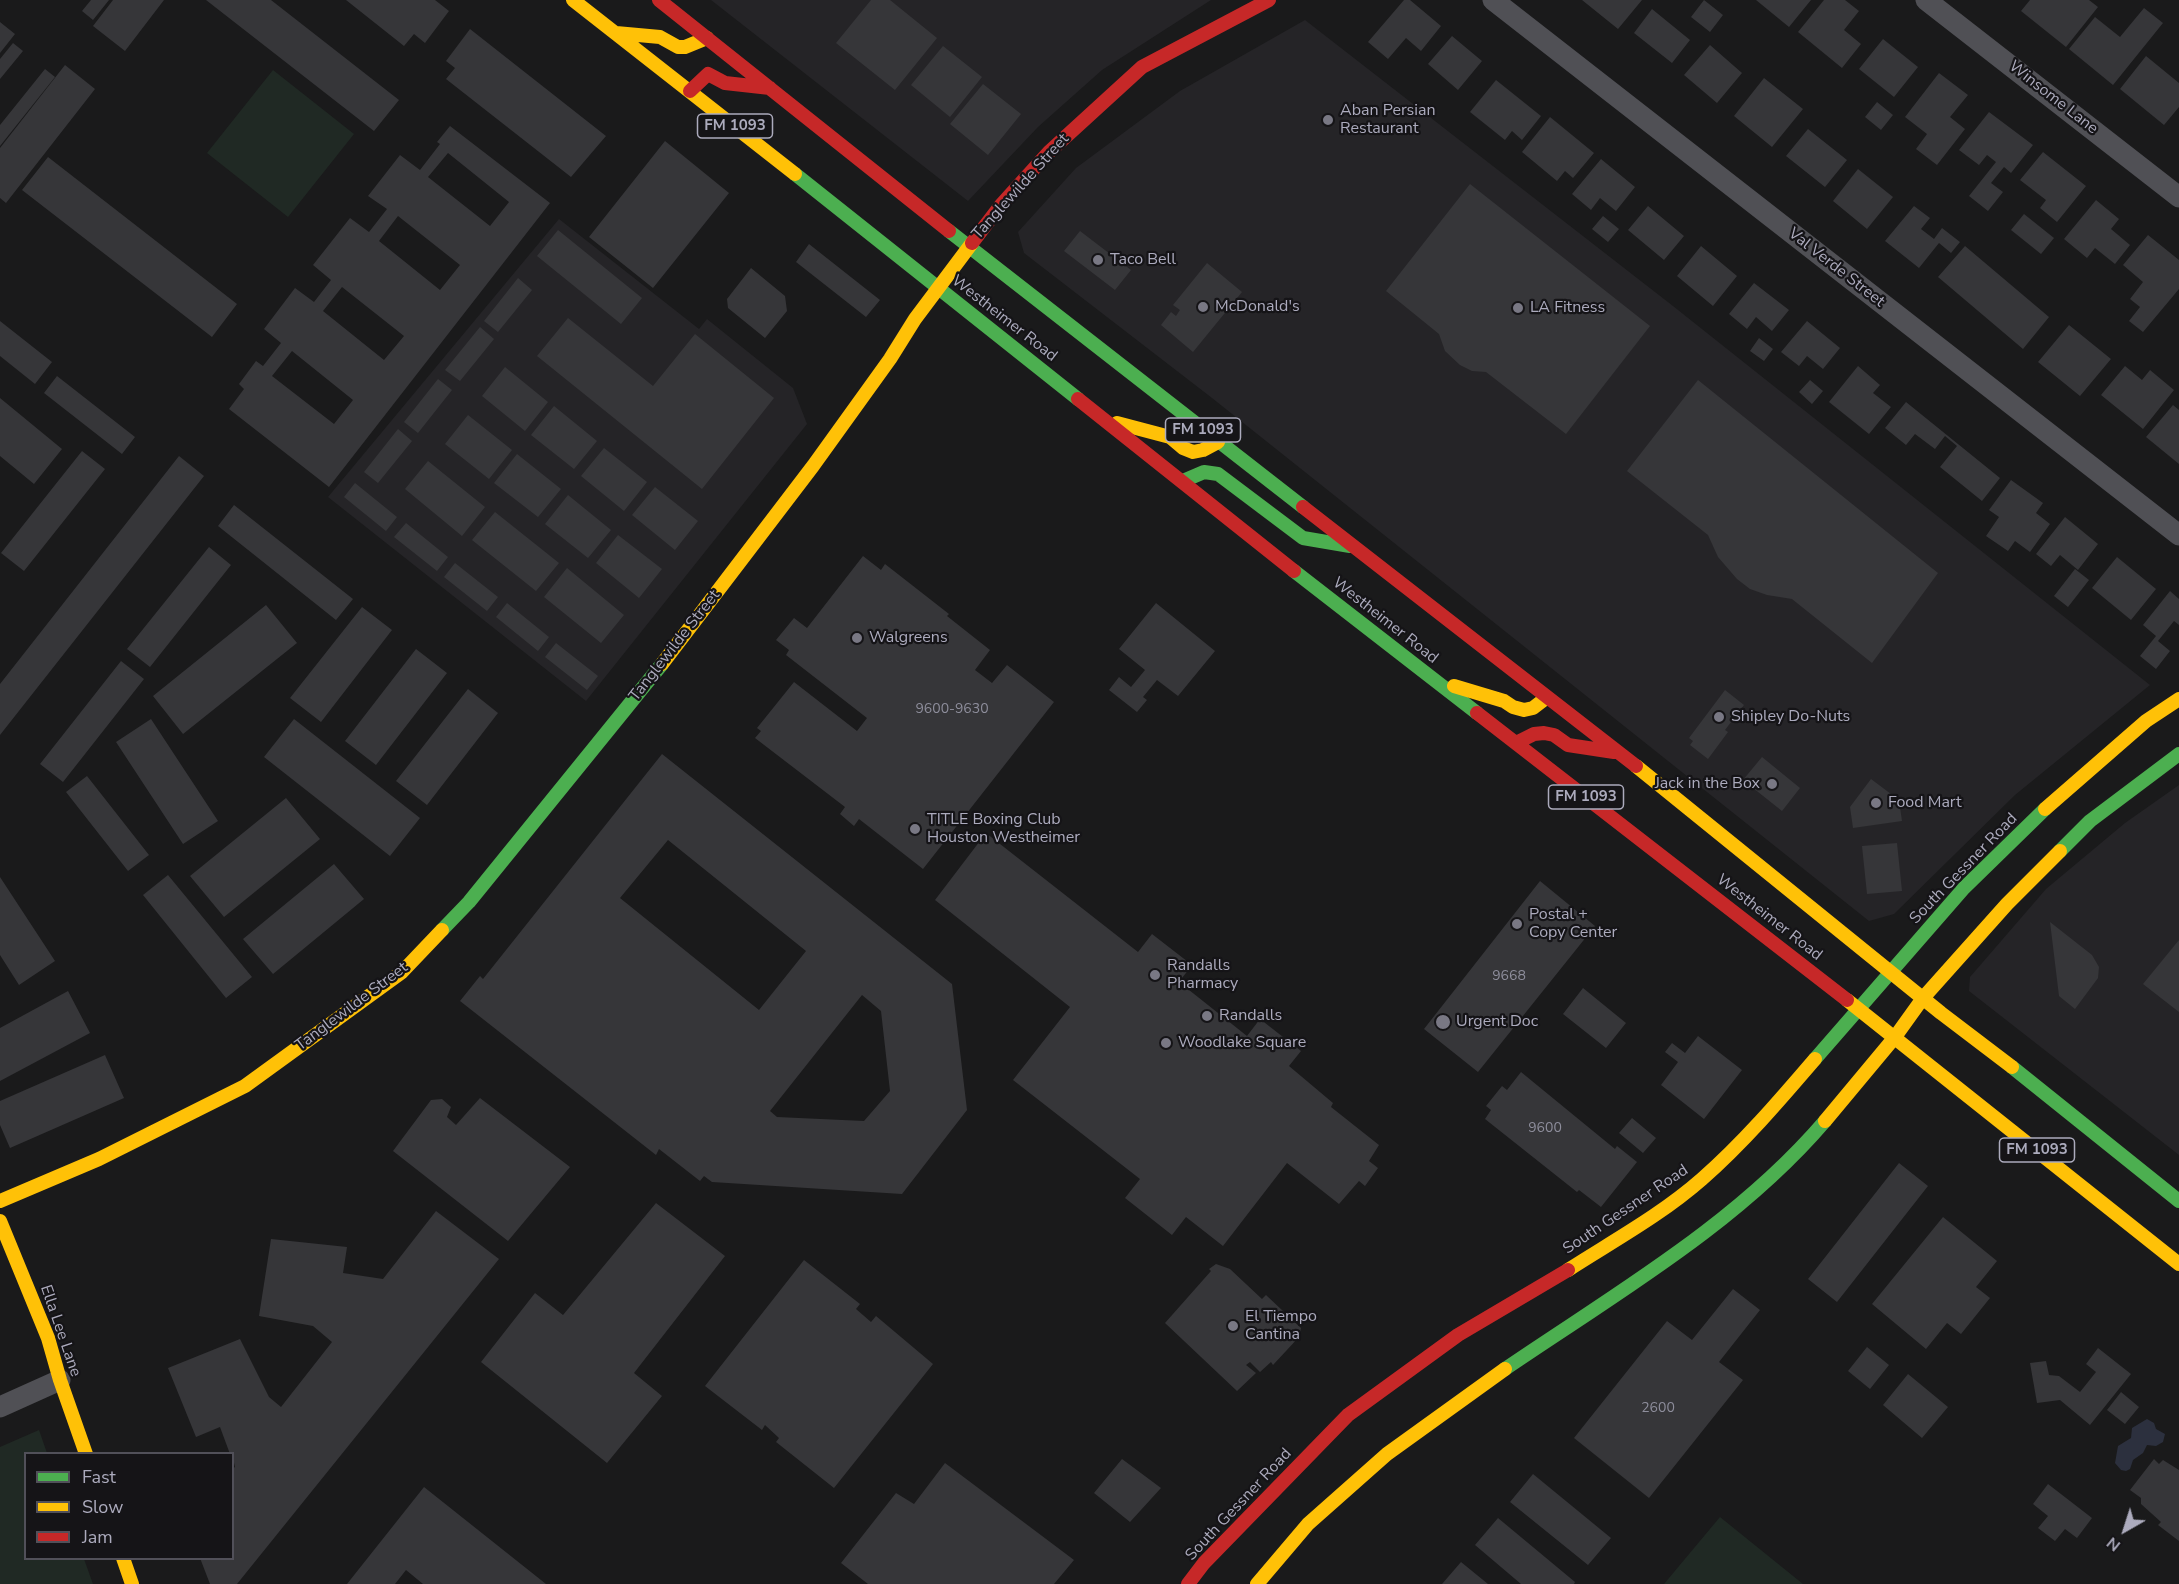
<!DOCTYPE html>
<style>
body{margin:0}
#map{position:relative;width:2179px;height:1584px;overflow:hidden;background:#1a1a1b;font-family:"Nunito Sans",sans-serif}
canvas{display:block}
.legend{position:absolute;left:24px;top:1452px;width:210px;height:108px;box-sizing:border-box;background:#151417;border:2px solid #515059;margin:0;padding:8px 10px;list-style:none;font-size:18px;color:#acabbd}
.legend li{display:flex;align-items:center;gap:12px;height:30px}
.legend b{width:30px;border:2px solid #515059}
.north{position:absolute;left:2095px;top:1500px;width:60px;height:60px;-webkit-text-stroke:4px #151417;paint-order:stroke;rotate:219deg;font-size:16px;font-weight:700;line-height:24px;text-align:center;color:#acabbd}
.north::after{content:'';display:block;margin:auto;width:21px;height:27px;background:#acabbd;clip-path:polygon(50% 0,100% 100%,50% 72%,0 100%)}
</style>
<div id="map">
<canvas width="2179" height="1584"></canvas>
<ul class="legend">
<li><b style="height:8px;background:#4caf50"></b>Fast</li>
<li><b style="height:8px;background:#ffc107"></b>Slow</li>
<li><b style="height:8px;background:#c62828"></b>Jam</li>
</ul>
<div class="north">N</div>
</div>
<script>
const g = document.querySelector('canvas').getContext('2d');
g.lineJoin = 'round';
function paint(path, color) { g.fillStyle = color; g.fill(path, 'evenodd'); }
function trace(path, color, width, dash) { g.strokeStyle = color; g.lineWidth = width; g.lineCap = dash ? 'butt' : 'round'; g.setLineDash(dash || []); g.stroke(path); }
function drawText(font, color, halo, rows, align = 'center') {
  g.font = font + ' "Nunito Sans",sans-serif'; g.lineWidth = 4.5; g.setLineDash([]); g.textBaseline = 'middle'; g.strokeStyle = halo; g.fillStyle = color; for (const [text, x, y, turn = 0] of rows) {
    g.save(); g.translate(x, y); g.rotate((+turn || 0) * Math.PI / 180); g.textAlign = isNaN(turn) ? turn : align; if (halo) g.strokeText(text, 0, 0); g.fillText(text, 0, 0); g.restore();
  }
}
paint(new Path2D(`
 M711 0H1211L1102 70 1038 127 968 201Z
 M1305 20 1673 306 2150 685 2015 795 1894 914 1869 921 1212 398 1024 253 1018 232 1076 168 1180 91Z
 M559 219 699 329 707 319 793 388 807 424 586 701 328 497Z
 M2179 785V1155L1969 991 1970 977 2046 889 2125 823Z`), '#252427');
paint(new Path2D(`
 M273 70 354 134 288 217 207 153Z
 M39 1430 47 1453 26 1454V1558L84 1559 93 1584H0V1447Z
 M1720 1517 1803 1584H1664Z`), '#202924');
paint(new Path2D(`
 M2147 1419 2154 1423 2156 1429 2165 1434 2163 1442 2156 1446 2147 1445 2143 1453 2133 1460 2130 1469 2126 1471 2121 1470 2115 1463 2118 1446 2131 1438 2132 1428Z`), '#2c303e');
paint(new Path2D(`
 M91 0H109L93 20 82 11Z
 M113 0H164L125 51 93 26Z
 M206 0H271L399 100 374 131Z
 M346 0H435L449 11 425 43 414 34 404 46Z
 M871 0H890L937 38 895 90 836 43Z
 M1404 0H1410L1441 26 1421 51 1406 38 1388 59 1368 42Z
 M1582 0H1642L1618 29Z
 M1704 0 1723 15 1710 32 1691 17Z
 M1756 0H1811L1789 27Z
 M1824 0H1845L1859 11 1844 30 1861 44 1842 68 1798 32Z
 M2030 0H2089L2098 7 2066 47 2021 11Z
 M2144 8 2163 23 2113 85 2069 49 2095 17 2120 37Z
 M1652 9 1690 40 1672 63 1634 33Z
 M0 22 15 34 0 53Z
 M470 29 606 136 571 177 446 79 455 68 446 61Z
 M1452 36 1482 61 1458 90 1428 64Z
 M1883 39 1918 67 1894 97 1859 69Z
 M13 43 23 51 0 79V59Z
 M1710 45 1742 73 1717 103 1684 75Z
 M943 46 982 77 950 117 911 85Z
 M2146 56 2179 83V107L2164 125 2120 89Z
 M65 65 95 89 6 203 0 198V148Z
 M45 69 55 77 0 146V125Z
 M1939 73 1968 95 1950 117 1965 129 1937 165 1916 149 1927 134 1905 117Z
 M1764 78 1803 109 1772 147 1734 116Z
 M1496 80 1541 116 1522 140 1512 131 1505 140 1470 112Z
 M983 84 1021 114 988 155 950 124Z
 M1877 102 1893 115 1881 130 1865 117Z
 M1989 112 2033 145 2011 173 2004 167 1991 183 2003 192 1988 211 1969 196 1996 162 1987 155 1979 165 1959 150Z
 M1550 117 1594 153 1573 178 1565 171 1557 181 1522 152Z
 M450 126 550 203 329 487 229 409 244 389 239 384 256 361 263 366 281 343 264 329 295 288 314 302 331 280 313 265 350 218 369 232 387 209 368 196 400 155 420 170 440 144 437 142ZM448 153 509 202 490 226 428 177ZM398 216 460 265 440 290 379 241ZM342 287 404 336 384 360 323 311ZM292 351 353 400 334 424 272 376Z
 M1808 129 1847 160 1825 187 1786 156Z
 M665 141 729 193 653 288 589 237Z
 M2043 152 2086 186 2057 222 2040 208 2046 200 2020 180Z
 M48 157 237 304 212 337 22 190Z
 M1601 159 1635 187 1616 211 1600 198 1591 210 1572 194Z
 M1858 169 1893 197 1867 229 1833 201Z
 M1470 184 1650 326 1566 434 1486 372 1472 371 1460 365 1445 351 1439 334 1386 291Z
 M2096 200 2119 219 2111 229 2130 245 2115 264 2095 248 2087 258 2064 239Z
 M1648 206 1684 236 1664 260 1628 230Z
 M1914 206 1930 218 1921 229 1934 239 1942 228 1960 242 1951 253 1939 243 1919 268 1885 241Z
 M2024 214 2054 238 2041 254 2011 230Z
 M1603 216 1619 229 1608 242 1592 229Z
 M558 230 642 298 621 324 537 256Z
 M1080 231 1131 270 1115 290 1064 251Z
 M2148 235 2179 260V289L2143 332 2129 321 2140 307 2130 299 2143 282 2123 265Z
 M809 244 880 300 866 317 796 262Z
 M1701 246 1737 276 1713 306 1677 276Z
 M1965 246 2049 317 2023 349 1938 277Z
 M1207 263 1242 292 1193 352 1161 325 1171 312 1176 316 1180 310 1173 305Z
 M751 268 785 296 787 311 765 338 728 308 727 299Z
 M518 278 532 290 498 332 484 321Z
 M1754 283 1789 310 1772 331 1756 317 1747 329 1729 314Z
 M568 318 653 386 695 334 774 398 702 489 537 356Z
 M0 321 52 362 35 384 0 356Z
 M1807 321 1840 348 1823 369 1807 356 1799 366 1781 352Z
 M2069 325 2111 359 2080 396 2038 362Z
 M480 327 494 339 460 381 445 370Z
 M1759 338 1773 349 1764 361 1750 351Z
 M1858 366 1880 385 1873 393 1891 407 1869 434 1829 402Z
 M2125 366 2142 380 2150 370 2174 390 2143 429 2101 395Z
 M505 367 548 402 525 431 482 396Z
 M57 376 135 437 122 454 44 393Z
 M438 379 452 390 418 433 404 422Z
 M1698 380 1938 573 1872 663 1792 599 1767 595 1750 589 1737 579 1718 557 1708 535 1627 471Z
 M1810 380 1823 391 1812 404 1799 392Z
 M0 398 62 449 34 484 0 456Z
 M1906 402 2000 478 1982 501 1940 467 1957 446 1945 436 1935 449 1915 434 1906 445 1885 428Z
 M2173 405 2179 410V464L2146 437Z
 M554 406 597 441 574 469 531 435Z
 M468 415 512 450 489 479 445 444Z
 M398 429 412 441 378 483 364 472Z
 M604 448 647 482 624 511 581 476Z
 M82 451 105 469 24 571 1 553Z
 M517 454 561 489 538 517 494 483Z
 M179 456 204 476 0 735V684Z
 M428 461 485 507 462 536 405 489Z
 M2011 480 2043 503 2036 513 2050 524 2030 552 2015 541 2008 551 1986 536 1999 517 1989 510Z
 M355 483 397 517 386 531 344 497Z
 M655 487 698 521 675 550 632 515Z
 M568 495 611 530 588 558 545 524Z
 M234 505 353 599 336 620 218 526Z
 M495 512 559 563 536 591 472 540Z
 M2065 517 2098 544 2078 570 2060 555 2051 566 2036 554Z
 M406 523 448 557 437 571 394 537Z
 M618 535 662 569 639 598 596 563Z
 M209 547 231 565 150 667 127 649Z
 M863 556 881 570 885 564 949 614 947 616 990 650 975 670 992 683 1007 665 1054 702 923 869 859 819 854 826 840 814 845 807 755 738 761 731 757 728 794 682 857 731 867 718 786 655 789 650 776 640 794 618 807 628Z
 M2117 557 2156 589 2131 620 2092 588Z
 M455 563 498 597 487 611 444 577Z
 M567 568 624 615 601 643 544 597Z
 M2075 569 2089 580 2068 607 2054 596Z
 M2170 591 2179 599V625L2174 621 2158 641 2170 651 2156 669 2140 656 2156 636 2143 625Z
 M507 603 549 637 538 651 496 617Z
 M1156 603 1215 651 1178 696 1157 680 1143 697 1147 700 1137 712 1109 690 1119 677 1131 687 1145 670 1119 649Z
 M266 605 297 643 183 734 153 696Z
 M362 607 392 630 321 722 290 698Z
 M556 643 598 676 587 690 545 657Z
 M416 649 447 673 376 765 345 741Z
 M121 661 144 679 63 782 40 764Z
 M468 689 498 713 427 805 396 781Z
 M1725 690 1744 705 1725 730 1728 732 1708 759 1690 745 1693 741 1689 738Z
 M151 719 218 821 183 844 116 742Z
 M294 719 420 818 390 856 264 757Z
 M662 754 952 984 967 1110 902 1194 712 1182 704 1176 700 1181 659 1149 656 1155 460 1001 480 976 483 979ZM668 840 806 951 759 1010 620 898ZM862 995 881 1011 890 1091 864 1121 777 1117 770 1111Z
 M1762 757 1800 788 1782 811 1743 780Z
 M87 776 149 855 128 871 66 792Z
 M1871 779 1899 800 1902 821 1853 828 1850 807Z
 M286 798 320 839 224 917 190 876Z
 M986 833 1138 952 1152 934 1192 965 1179 982 1247 1036 1260 1019 1301 1051 1289 1066 1333 1103 1331 1107 1379 1145 1369 1161 1378 1168 1365 1186 1359 1181 1339 1204 1287 1163 1223 1246 1186 1217 1172 1235 1125 1198 1140 1179 1013 1080 1070 1007 935 900Z
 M1897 843 1902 891 1867 894 1862 846Z
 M334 864 364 899 273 974 243 939Z
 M168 875 252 977 226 998 143 895Z
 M0 877 55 961 19 985 0 955Z
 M1540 881 1595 926 1478 1072 1424 1029Z
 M2050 922 2092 955 2099 967 2098 978 2075 1009 2059 996Z
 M2179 940V1012L2143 984Z
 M1583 988 1626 1023 1606 1048 1563 1014Z
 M68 991 90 1033 0 1081V1028Z
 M1698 1036 1742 1070 1704 1119 1661 1085 1678 1062 1665 1052 1672 1043 1685 1053Z
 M105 1055 124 1098 10 1148 0 1125V1101Z
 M1521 1072 1615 1149 1617 1146 1637 1162 1601 1207 1579 1190 1577 1192 1485 1119 1491 1110 1486 1106 1502 1086 1507 1090Z
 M480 1098 570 1167 508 1241 393 1151 431 1100 442 1099 451 1107 447 1117 456 1125Z
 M1632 1118 1656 1138 1643 1153 1619 1133Z
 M1899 1163 1928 1186 1837 1302 1808 1279Z
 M656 1203 725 1256 634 1373 662 1396 607 1463 481 1362 535 1293 563 1315Z
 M436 1211 499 1259 237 1584H210L200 1558H232V1469L235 1467 232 1454H230L220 1427 196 1437 168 1368 240 1339 269 1397 281 1407 332 1342 313 1326 259 1316 271 1239 347 1247 343 1273 383 1279Z
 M1943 1217 1997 1261 1976 1287 1990 1298 1961 1334 1947 1323 1926 1349 1872 1304Z
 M804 1260 860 1304 856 1309 871 1322 876 1316 933 1364 834 1488 776 1442 779 1438 765 1425 762 1430 705 1386Z
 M1216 1264 1230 1269 1262 1299 1266 1295 1301 1328 1299 1337 1273 1365 1271 1362 1260 1372 1250 1362 1246 1365 1256 1373 1237 1391 1165 1323 1211 1271 1209 1269Z
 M1733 1289 1760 1310 1719 1362 1743 1380 1649 1498 1574 1438 1667 1321 1692 1340Z
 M1867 1347 1889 1365 1870 1389 1848 1371Z
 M2098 1348 2131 1374 2090 1425 2060 1400 2037 1403 2030 1363 2046 1361 2049 1375 2059 1376 2080 1392 2096 1372 2086 1364Z
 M1908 1374 1948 1407 1922 1438 1883 1405Z
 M2121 1392 2139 1407 2125 1424 2107 1410Z
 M1122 1459 1161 1488 1130 1522 1094 1493Z
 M2154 1459 2159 1464 2163 1460 2179 1470V1541L2158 1525 2161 1522 2141 1504V1498L2130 1490Z
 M945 1463 1074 1560 1054 1584H868L841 1563 896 1493 914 1504Z
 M1533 1474 1611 1538 1588 1565 1510 1502Z
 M2048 1484 2092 1518 2077 1538 2065 1529 2055 1541 2038 1528 2048 1516 2033 1504Z
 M424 1487 546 1584H423L406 1570 395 1584H347Z
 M1498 1518 1575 1582 1574 1584H1521L1475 1545Z
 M1461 1562 1488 1584H1442Z`), '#363639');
trace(new Path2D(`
 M1493 0 2179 535
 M1926 0 2179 197
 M0 1407 60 1380`), '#505055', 21);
trace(new Path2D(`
 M795 174 1078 399
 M949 231 1303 507
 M1183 481 1204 472 1218 474 1303 538 1350 546
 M1294 571 1477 713
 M2060 851 2090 821 2179 754
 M442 930 469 902 662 664
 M1815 1059 1964 888 2045 809
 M2012 1067 2179 1201
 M1505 1369C1615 1294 1737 1224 1825 1121`), '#4caf50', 14);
trace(new Path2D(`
 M573 0 795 174
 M616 33 660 37 678 47H685L707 38
 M1117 423 1170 437 1183 448 1193 452 1203 450 1218 442
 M662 664 813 466 890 359 915 319 972 243
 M1454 686 1504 701 1513 707 1524 710 1533 708 1546 698
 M1636 766 1941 1013 2012 1067
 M2045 809 2146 721 2179 699
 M1847 1000 2179 1264
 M1825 1121 1895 1037 1923 998 2007 904 2060 851
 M0 1201 99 1159 245 1086 402 972 442 930
 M0 1221 48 1338 60 1380 86 1454
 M1568 1270C1613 1241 1661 1215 1702 1179 1743 1143 1779 1101 1815 1059
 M123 1558 132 1584
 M1257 1584 1308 1524 1387 1454 1505 1369`), '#ffc107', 14);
trace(new Path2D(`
 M659 0 949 231
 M690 91 708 74 725 83 770 88
 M972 243 1001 205 1049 152 1142 67 1269 0
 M1078 399 1294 571
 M1303 507 1636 766
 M1477 713 1847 1000
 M1516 743 1534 734 1544 733 1554 735 1568 745 1614 752
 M1188 1584 1204 1563 1348 1415 1458 1335 1568 1270`), '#c62828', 14);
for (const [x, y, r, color] of [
 [1328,120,6,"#797884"],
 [1098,260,6,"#797884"],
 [1203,307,6,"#797884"],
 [1518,308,6,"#797884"],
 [857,638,6,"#797884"],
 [1719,717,6,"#797884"],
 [1772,784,6,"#797884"],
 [1876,803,6,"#797884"],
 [915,829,6,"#797884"],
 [1517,924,6,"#797884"],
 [1155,975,6,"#797884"],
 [1207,1016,6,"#797884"],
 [1443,1022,8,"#797884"],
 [1166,1043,6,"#797884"],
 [1233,1326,6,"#797884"]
]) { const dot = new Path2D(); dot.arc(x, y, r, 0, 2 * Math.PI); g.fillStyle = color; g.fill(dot); trace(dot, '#151417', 2); }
drawText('14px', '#8e8e9c', null, [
 ["9600-9630",952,710],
 ["9668",1509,977],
 ["9600",1545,1129],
 ["2600",1658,1409]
]);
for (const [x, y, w] of [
 [735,126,75],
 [1203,430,75],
 [1586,797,75],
 [2037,1150,75]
]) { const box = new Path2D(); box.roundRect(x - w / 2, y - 12, w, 24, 4.5); g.fillStyle = '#151417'; g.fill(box); trace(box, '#acabbd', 1.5); }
drawText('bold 15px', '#acabbd', null, [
 ["FM 1093",735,126],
 ["FM 1093",1203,430],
 ["FM 1093",1586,797],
 ["FM 1093",2037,1150]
]);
drawText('16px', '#acabbd', '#151417', [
 ["Winsome Lane",2053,98,38],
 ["Tanglewilde Street",1021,187,-48],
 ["Val Verde Street",1836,268,38],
 ["Westheimer Road",1004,319,38],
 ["Westheimer Road",1385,621,38],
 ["Tanglewilde Street",675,646,-52],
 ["South Gessner Road",1964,869,-46],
 ["Westheimer Road",1769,918,38],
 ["Tanglewilde Street",352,1007,-37],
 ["South Gessner Road",1626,1210,-34],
 ["Ella Lee Lane",60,1331,71],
 ["South Gessner Road",1239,1505,-47]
]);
drawText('16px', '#acabbd', '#151417', [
 ["Aban Persian",1340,111],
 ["Restaurant",1340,129],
 ["Taco Bell",1110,260],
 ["McDonald's",1215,307],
 ["LA Fitness",1530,308],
 ["Walgreens",869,638],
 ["Shipley Do-Nuts",1731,717],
 ["Jack in the Box",1760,784,"right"],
 ["Food Mart",1888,803],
 ["TITLE Boxing Club",927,820],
 ["Houston Westheimer",927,838],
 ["Postal +",1529,915],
 ["Copy Center",1529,933],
 ["Randalls",1167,966],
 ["Pharmacy",1167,984],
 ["Randalls",1219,1016],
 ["Urgent Doc",1456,1022],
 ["Woodlake Square",1178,1043],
 ["El Tiempo",1245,1317],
 ["Cantina",1245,1335]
], 'left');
</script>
